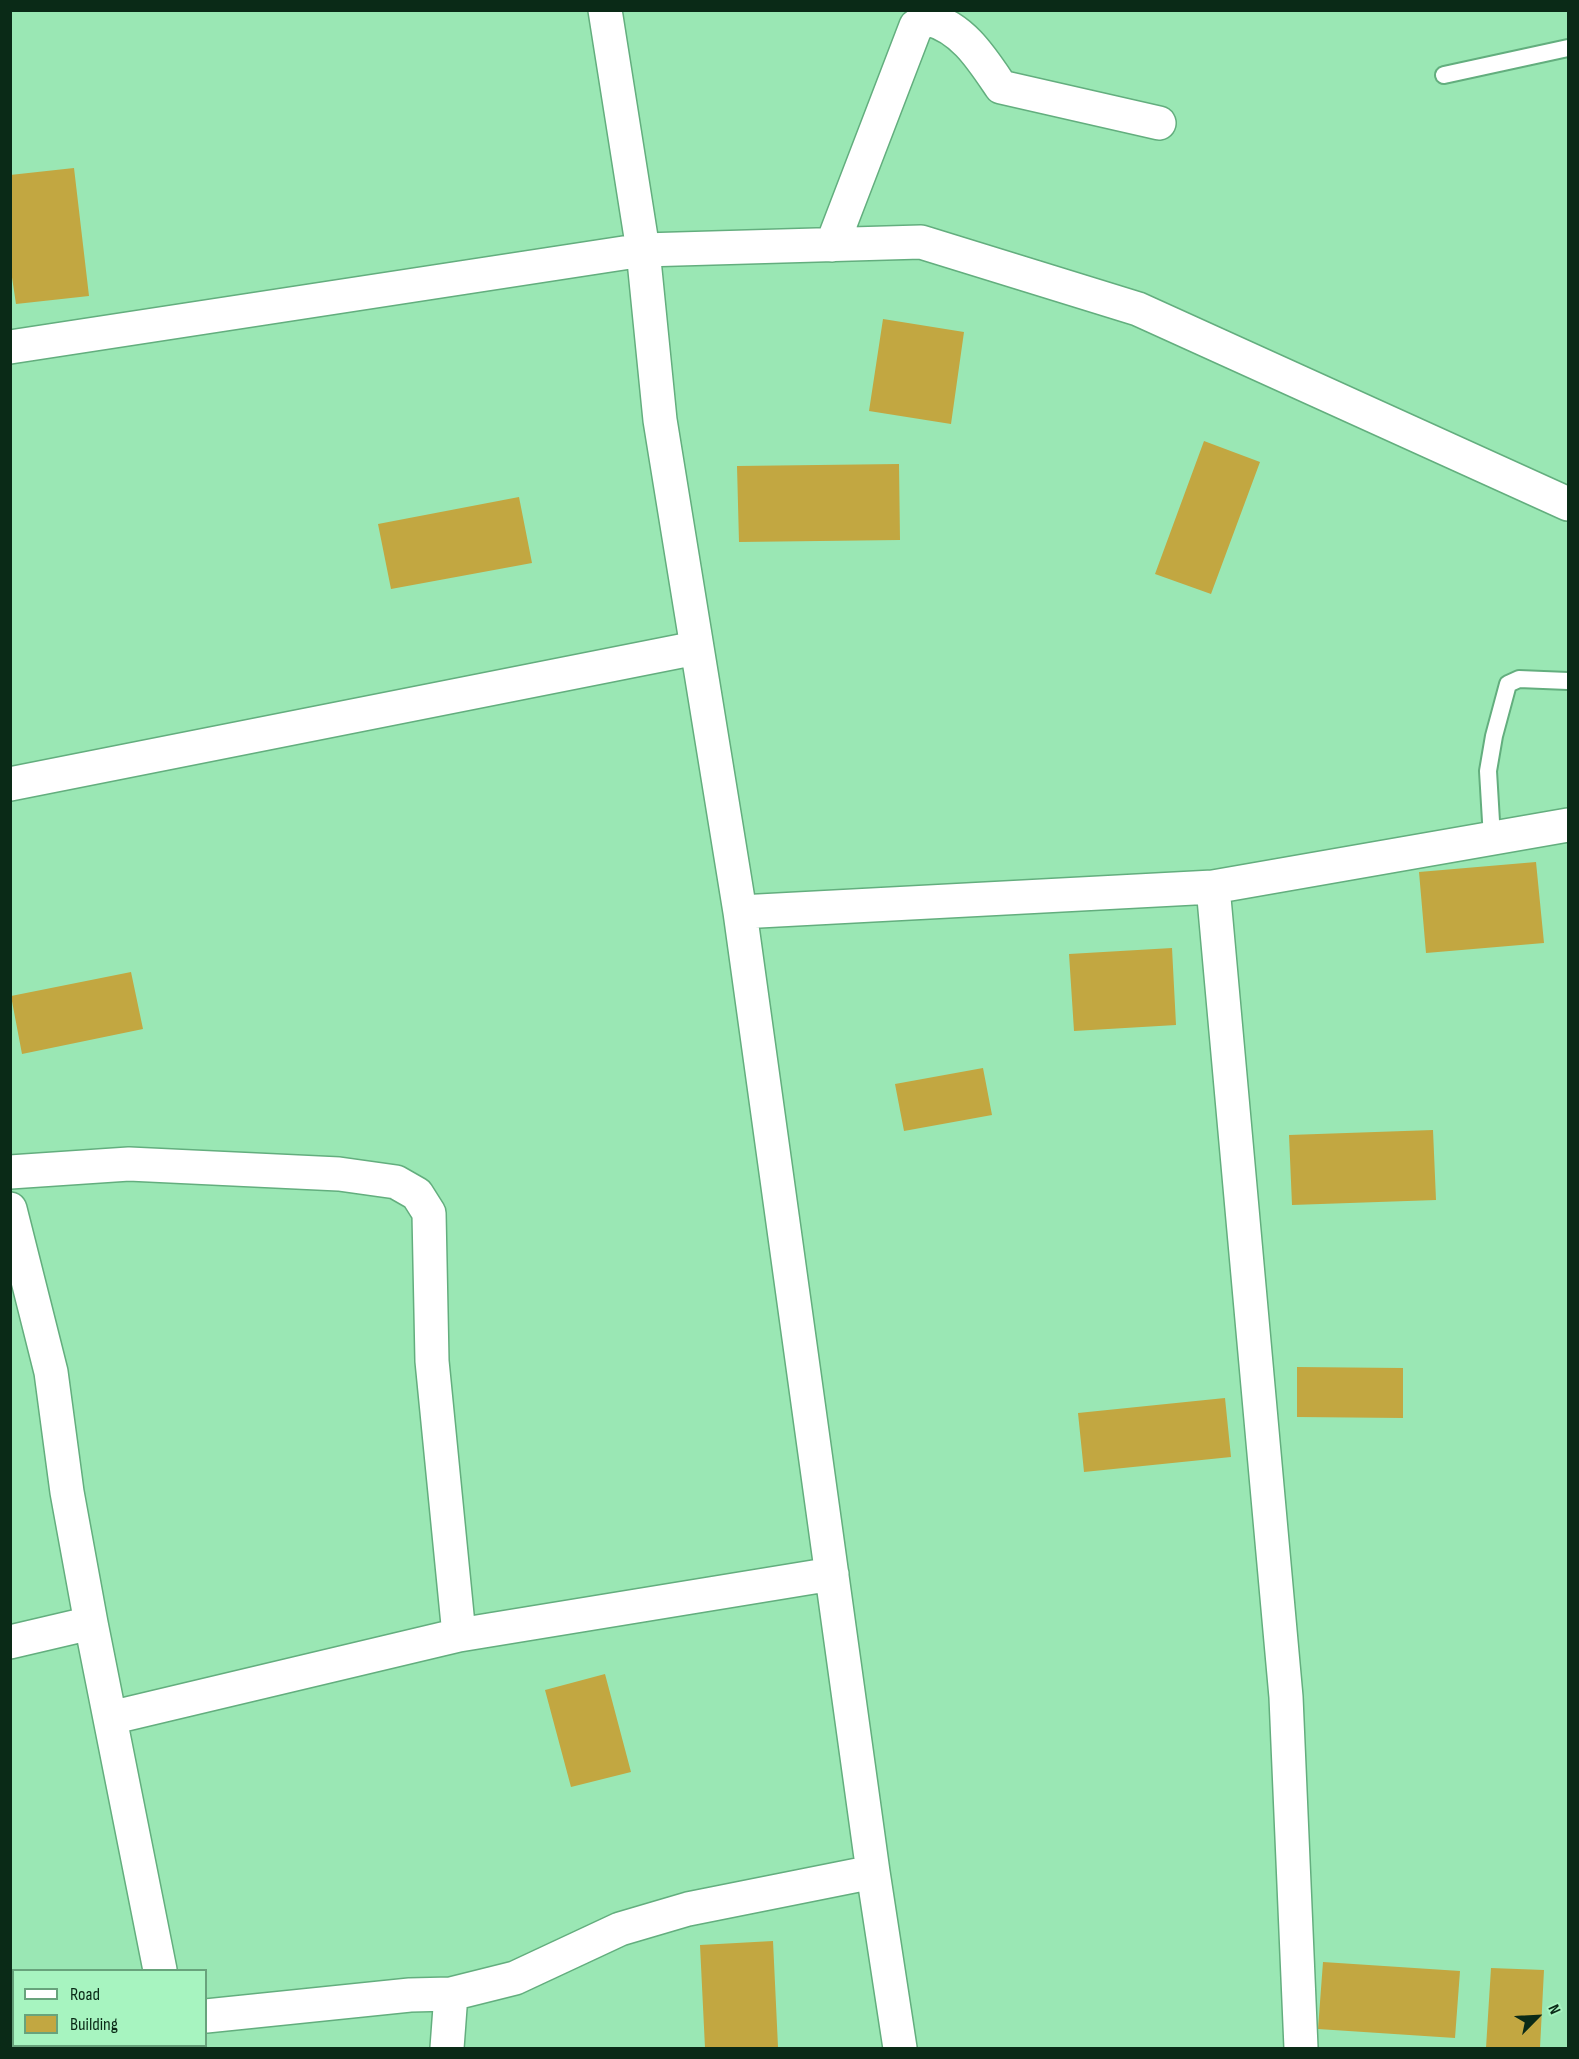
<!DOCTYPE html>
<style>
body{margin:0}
#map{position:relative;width:1579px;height:2059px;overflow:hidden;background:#9ae7b4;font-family:"Sofia Sans Condensed",sans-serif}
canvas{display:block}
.frame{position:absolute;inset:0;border:12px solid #0a2a17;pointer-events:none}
.legend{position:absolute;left:12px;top:1969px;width:195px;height:78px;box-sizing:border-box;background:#a7f4c0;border:2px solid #68a37c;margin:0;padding:8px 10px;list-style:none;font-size:18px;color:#0a2a17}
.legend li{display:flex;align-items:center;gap:12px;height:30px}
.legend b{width:30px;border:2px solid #68a37c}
.north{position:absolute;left:1507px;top:1987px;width:60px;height:60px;-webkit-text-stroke:4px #a7f4c0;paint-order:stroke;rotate:66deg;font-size:16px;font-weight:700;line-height:24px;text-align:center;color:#0a2a17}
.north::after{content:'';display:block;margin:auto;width:21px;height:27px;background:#0a2a17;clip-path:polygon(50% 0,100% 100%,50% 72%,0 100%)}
</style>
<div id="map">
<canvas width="1579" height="2059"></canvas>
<div class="frame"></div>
<ul class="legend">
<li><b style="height:8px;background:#fff"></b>Road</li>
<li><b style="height:16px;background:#c2a741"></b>Building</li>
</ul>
<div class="north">N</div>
</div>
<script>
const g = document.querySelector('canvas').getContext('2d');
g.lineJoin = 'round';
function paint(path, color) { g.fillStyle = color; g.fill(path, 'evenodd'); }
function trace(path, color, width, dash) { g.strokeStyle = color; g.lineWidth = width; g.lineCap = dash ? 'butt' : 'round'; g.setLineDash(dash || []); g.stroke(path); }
paint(new Path2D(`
 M74 168 89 296 16 304 10 264V175Z
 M883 319 964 332 951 424 869 411Z
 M1204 441 1260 462 1211 594 1155 574Z
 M899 464 900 540 739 542 737 466Z
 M519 497 532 563 391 589 378 524Z
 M1536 862 1544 943 1426 953 1419 872Z
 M1172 948 1176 1025 1074 1031 1069 954Z
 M131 972 143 1029 22 1054 11 996Z
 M983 1068 992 1115 904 1131 895 1084Z
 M1433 1130 1436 1200 1292 1205 1289 1135Z
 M1297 1367 1403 1368V1418L1297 1417Z
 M1225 1398 1231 1457 1084 1472 1078 1413Z
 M605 1674 631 1772 571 1787 545 1690Z
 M773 1941 778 2047 705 2048 700 1945Z
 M1323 1962 1460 1971 1455 2038 1318 2029Z
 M1491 1968 1544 1970 1540 2048H1486Z`), '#c2a741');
const service = new Path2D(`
 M1444 75 1568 48
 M1492 838 1488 771 1494 736 1508 684 1519 679 1568 681`);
const minor = new Path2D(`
 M605 10 643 250 660 420 740 912 873 1872 900 2048
 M832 245 916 26 929 19C963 28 982 59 1001 87L1159 123
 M10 347 643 250 921 242 1138 309 1568 504
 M10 784 696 648
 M1213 887 1286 1697 1301 2048
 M740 912 1213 887 1568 825
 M10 1172 129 1164 339 1174 396 1182 417 1194 429 1213 432 1361 459 1635
 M10 1209 51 1372 67 1492 91 1623 160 1970
 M10 1642 91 1623
 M110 1718 459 1635 832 1574
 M206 2016 410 1995 451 1994 515 1978 620 1929 688 1909 873 1872
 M34 2048 48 2046
 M447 2048 451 1994`);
trace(service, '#63ae7e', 20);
trace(minor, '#63ae7e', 36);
trace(service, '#fff', 16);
trace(minor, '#fff', 33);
</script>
